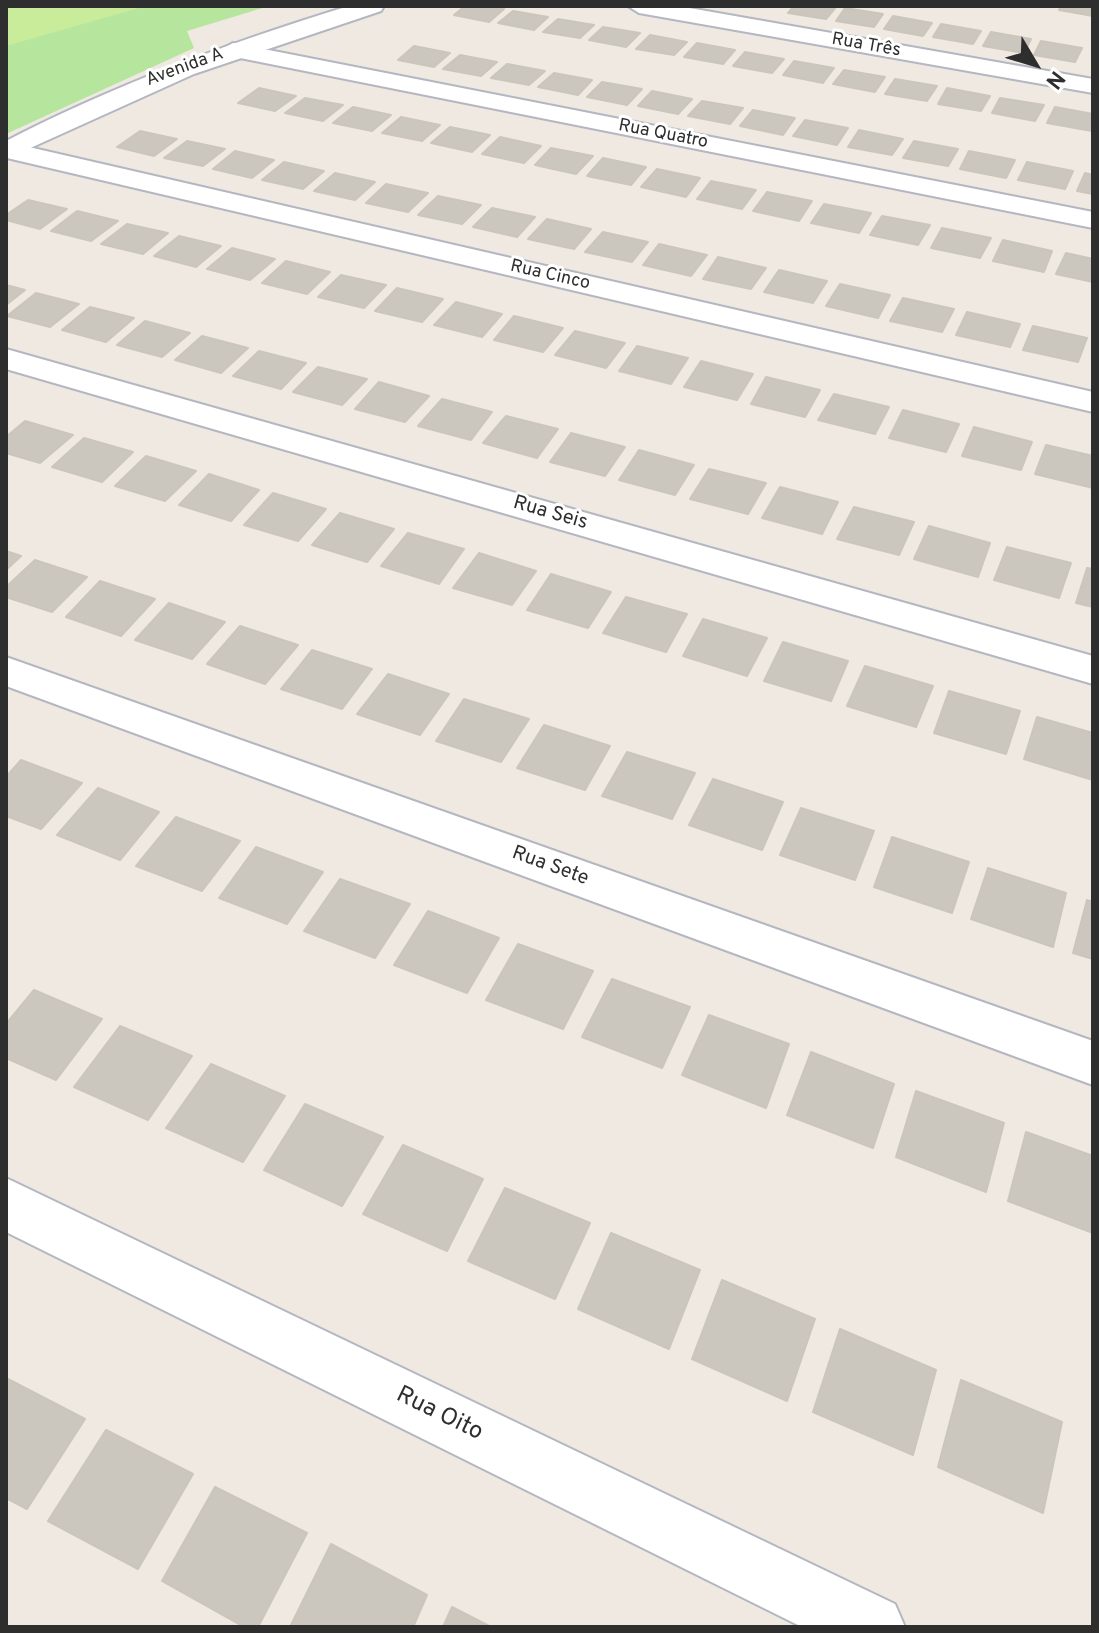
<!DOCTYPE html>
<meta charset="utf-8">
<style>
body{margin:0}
#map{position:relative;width:1099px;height:1633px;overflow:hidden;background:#efe9e1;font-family:Overpass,sans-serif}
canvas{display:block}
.frame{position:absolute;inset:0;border:8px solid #2e2e2e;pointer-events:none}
.north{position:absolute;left:995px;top:24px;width:80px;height:80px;-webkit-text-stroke:6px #fff;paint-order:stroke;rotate:128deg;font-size:22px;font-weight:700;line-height:32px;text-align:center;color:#2e2e2e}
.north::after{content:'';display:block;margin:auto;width:28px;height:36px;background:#2e2e2e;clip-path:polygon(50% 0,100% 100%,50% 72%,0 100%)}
</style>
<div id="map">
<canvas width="1099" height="1633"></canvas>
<div class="frame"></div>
<div class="north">N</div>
</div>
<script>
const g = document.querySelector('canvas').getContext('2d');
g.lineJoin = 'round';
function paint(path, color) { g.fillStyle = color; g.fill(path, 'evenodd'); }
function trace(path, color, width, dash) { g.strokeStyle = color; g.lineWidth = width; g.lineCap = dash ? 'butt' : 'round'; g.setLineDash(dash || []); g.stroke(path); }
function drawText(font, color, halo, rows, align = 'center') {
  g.font = font + ' Overpass,sans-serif'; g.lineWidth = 6; g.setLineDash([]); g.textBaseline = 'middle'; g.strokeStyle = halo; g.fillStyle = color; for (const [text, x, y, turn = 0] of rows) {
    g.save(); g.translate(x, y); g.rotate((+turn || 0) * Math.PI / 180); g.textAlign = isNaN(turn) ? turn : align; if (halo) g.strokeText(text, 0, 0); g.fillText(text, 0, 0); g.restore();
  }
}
paint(new Path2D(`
 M6 6H269L187 31 194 48 6 134Z`), '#b6e59e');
paint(new Path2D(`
 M6 6H146L6 46Z`), '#c9ec9a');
const building = new Path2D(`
 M465 6H486L504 9 489 22 454 15Z
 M794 6H833L836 7 826 19 788 13Z
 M1061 6H1093V16L1059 10Z
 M845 8 883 14 874 27 836 21Z
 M513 11 548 17 534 30 498 23Z
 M893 16 932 23 923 36 884 29Z
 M558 19 594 25 580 38 543 32Z
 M941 24 981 31 973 44 933 37Z
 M603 27 640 33 626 47 589 40Z
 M991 32 1031 39 1024 53 983 46Z
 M650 35 687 42 674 55 636 49Z
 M1041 41 1082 48 1075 62 1034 55Z
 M697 43 735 50 723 64 684 57Z
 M414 46 450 53 434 67 398 60Z
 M745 52 784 59 772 73 733 66Z
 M460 55 497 62 481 76 443 69Z
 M794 61 834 68 823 83 783 75Z
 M507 64 545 71 529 85 491 78Z
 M844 70 885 77 875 92 833 84Z
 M554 73 592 80 578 95 538 87Z
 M895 79 937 86 927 101 885 94Z
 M602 82 642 89 627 105 587 97Z
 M259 88 296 96 275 111 238 103Z
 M947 88 990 96 981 111 938 104Z
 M652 91 692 99 678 114 638 106Z
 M305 98 343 105 323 121 285 113Z
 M1000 98 1044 105 1035 121 992 113Z
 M702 101 743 108 730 124 688 116Z
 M353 107 391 115 372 131 333 123Z
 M1055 107 1093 114 1092 131 1047 123Z
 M753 110 795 118 783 135 740 126Z
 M401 117 440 125 422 141 382 133Z
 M805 120 848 128 837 145 793 136Z
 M450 127 490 135 472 152 431 143Z
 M859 130 903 139 892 155 848 147Z
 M140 131 177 139 154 156 117 147Z
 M500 137 541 146 524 163 482 154Z
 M187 141 225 149 203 166 164 158Z
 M914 141 958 149 948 166 903 158Z
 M551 148 593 156 576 174 535 165Z
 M235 151 274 160 252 178 213 169Z
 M969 151 1015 160 1006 178 960 169Z
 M603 158 646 167 631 185 587 176Z
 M284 162 324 171 303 189 262 180Z
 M1027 162 1073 171 1065 189 1018 180Z
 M657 169 700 178 686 197 641 187Z
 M335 173 375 182 355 200 314 191Z
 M1085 173 1093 175V194L1077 191Z
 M711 181 756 190 742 209 697 199Z
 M386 184 428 193 408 212 366 203Z
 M767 192 812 201 799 221 753 211Z
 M438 196 481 205 462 224 418 215Z
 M28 200 67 209 40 229 6 220V215Z
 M824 204 871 213 859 233 811 223Z
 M492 208 535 217 517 237 473 227Z
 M77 211 118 221 91 241 51 231Z
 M882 216 930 225 918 245 870 235Z
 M547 219 591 229 574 249 528 239Z
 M127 224 168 233 143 254 101 244Z
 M942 228 991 238 980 258 931 248Z
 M603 232 648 242 632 262 585 252Z
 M179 236 221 246 196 267 154 256Z
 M1003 240 1052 251 1044 272 993 261Z
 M659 244 707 255 691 276 643 265Z
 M232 248 275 259 250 280 207 269Z
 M1066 253 1093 259V282L1056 274Z
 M718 257 766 268 751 289 703 279Z
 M286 261 330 272 307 294 262 283Z
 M779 270 827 281 813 303 764 292Z
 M341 275 386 285 364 308 318 297Z
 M840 284 890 295 878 318 826 306Z
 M6 285 25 290 6 305Z
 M397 288 443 299 422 322 375 311Z
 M36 293 79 304 50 327 7 316Z
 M903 298 954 309 942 332 890 321Z
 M456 302 502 314 482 337 434 325Z
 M90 307 134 318 106 342 62 330Z
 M967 312 1020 324 1010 347 956 335Z
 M514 316 563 328 543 352 494 340Z
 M145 321 190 333 162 357 117 345Z
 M1033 326 1087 338 1078 362 1023 350Z
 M575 331 625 343 606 368 555 355Z
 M202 336 248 348 221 373 175 360Z
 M637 346 688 358 671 384 619 371Z
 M259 351 306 363 281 389 233 376Z
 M701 361 753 374 737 400 684 387Z
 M318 367 367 379 342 405 293 392Z
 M766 377 820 390 805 417 751 404Z
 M379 382 429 396 405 422 355 409Z
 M834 394 889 407 875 434 818 420Z
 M442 399 492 412 471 440 418 426Z
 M903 410 959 424 946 452 889 438Z
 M506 416 558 429 537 458 483 443Z
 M25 421 73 435 40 463 6 453V437Z
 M974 427 1032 442 1021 470 962 456Z
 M571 433 625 447 605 476 550 462Z
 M84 438 133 452 102 482 52 467Z
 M1046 445 1093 456V488L1035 474Z
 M639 450 694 465 675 495 619 480Z
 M146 456 196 471 165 501 115 486Z
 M709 469 766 483 748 514 690 499Z
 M209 474 259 490 231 521 179 505Z
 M780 487 838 502 822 534 762 518Z
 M273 493 326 509 298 541 244 525Z
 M854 507 914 522 899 555 837 539Z
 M340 513 394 529 367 562 312 545Z
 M929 526 990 543 978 577 914 559Z
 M408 533 464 549 439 584 381 566Z
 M1007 547 1071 563 1059 598 994 580Z
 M6 551 21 556 6 570Z
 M479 553 536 571 512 605 453 588Z
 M35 560 87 577 52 612 6 597V587Z
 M1087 568 1093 569V607L1076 603Z
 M551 574 611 592 588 628 527 610Z
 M100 581 155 599 121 636 66 617Z
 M626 597 687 614 666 652 603 633Z
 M169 603 225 622 192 659 135 640Z
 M703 619 767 638 747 676 683 656Z
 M240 626 298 645 265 684 207 664Z
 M783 642 848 661 831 701 764 681Z
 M312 650 372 669 342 709 281 689Z
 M865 666 933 686 916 727 847 706Z
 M388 674 449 694 420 735 357 714Z
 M949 691 1020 711 1006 754 934 733Z
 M464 699 529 719 501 762 436 741Z
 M1037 717 1093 733V780L1024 759Z
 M544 725 610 746 585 790 517 768Z
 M627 752 695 773 672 819 602 796Z
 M21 760 82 783 41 829 6 816V777Z
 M713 779 783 802 762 850 689 825Z
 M98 788 159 812 120 860 57 835Z
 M801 808 874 831 855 880 780 855Z
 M176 817 240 841 202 891 136 866Z
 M892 837 969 862 952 913 874 887Z
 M256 847 323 872 287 924 219 898Z
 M988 868 1066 893 1053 947 971 919Z
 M340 879 410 904 375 958 304 931Z
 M1087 900 1093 902V959L1073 953Z
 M428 911 499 938 467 993 394 965Z
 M518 944 593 971 563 1029 486 1000Z
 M612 979 690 1007 662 1068 582 1037Z
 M34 990 102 1019 56 1080 6 1058V1024Z
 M709 1015 789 1044 766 1108 682 1075Z
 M120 1026 192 1056 148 1120 74 1087Z
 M811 1052 894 1084 873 1148 787 1115Z
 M211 1064 285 1096 243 1162 166 1128Z
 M916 1091 1004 1123 986 1192 896 1157Z
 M305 1104 383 1137 342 1206 264 1170Z
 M1026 1132 1093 1156V1233L1008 1201Z
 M403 1145 483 1179 447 1251 363 1214Z
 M505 1188 590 1223 555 1299 468 1261Z
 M611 1233 700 1270 669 1349 578 1309Z
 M722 1280 815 1319 787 1401 692 1359Z
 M840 1329 936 1370 913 1455 813 1412Z
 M6 1378 85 1419 27 1509 6 1498Z
 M961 1380 1062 1422 1043 1513 938 1467Z
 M106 1430 193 1474 138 1569 48 1521Z
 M215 1487 307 1533 258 1627H244L162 1581Z
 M331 1544 427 1595 413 1627H290Z
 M452 1607 491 1627H443Z`);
paint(building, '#cbc7bf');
trace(building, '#cbc5ba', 2);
const street = new Path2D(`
 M628 6H678L1093 79V93L639 13Z
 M233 43 1093 212V228L225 55 221 50Z
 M7 142 1093 392V412L7 158Z
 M6 349 1093 656V684L6 369Z
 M6 657 1093 1041V1085L6 686Z
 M6 1178 895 1604 905 1627H802L6 1232Z`);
const secondary = new Path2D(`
 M349 6H384L381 11 194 74 6 159V141C116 84 231 42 349 6Z`);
trace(street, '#b4b7c1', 4);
trace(secondary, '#b4b7c1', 4);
paint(street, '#fff');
paint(secondary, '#fff');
drawText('18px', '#2e2e2e', '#fff', [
 ["Rua Três",866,46,10],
 ["Avenida A",185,68,-20],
 ["Rua Quatro",663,135,11],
 ["Rua Cinco",550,276,13]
]);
drawText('20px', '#2e2e2e', '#fff', [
 ["Rua Seis",550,514,16],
 ["Rua Sete",550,867,20]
]);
drawText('24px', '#2e2e2e', '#fff', [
 ["Rua Oito",439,1415,26]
]);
</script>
